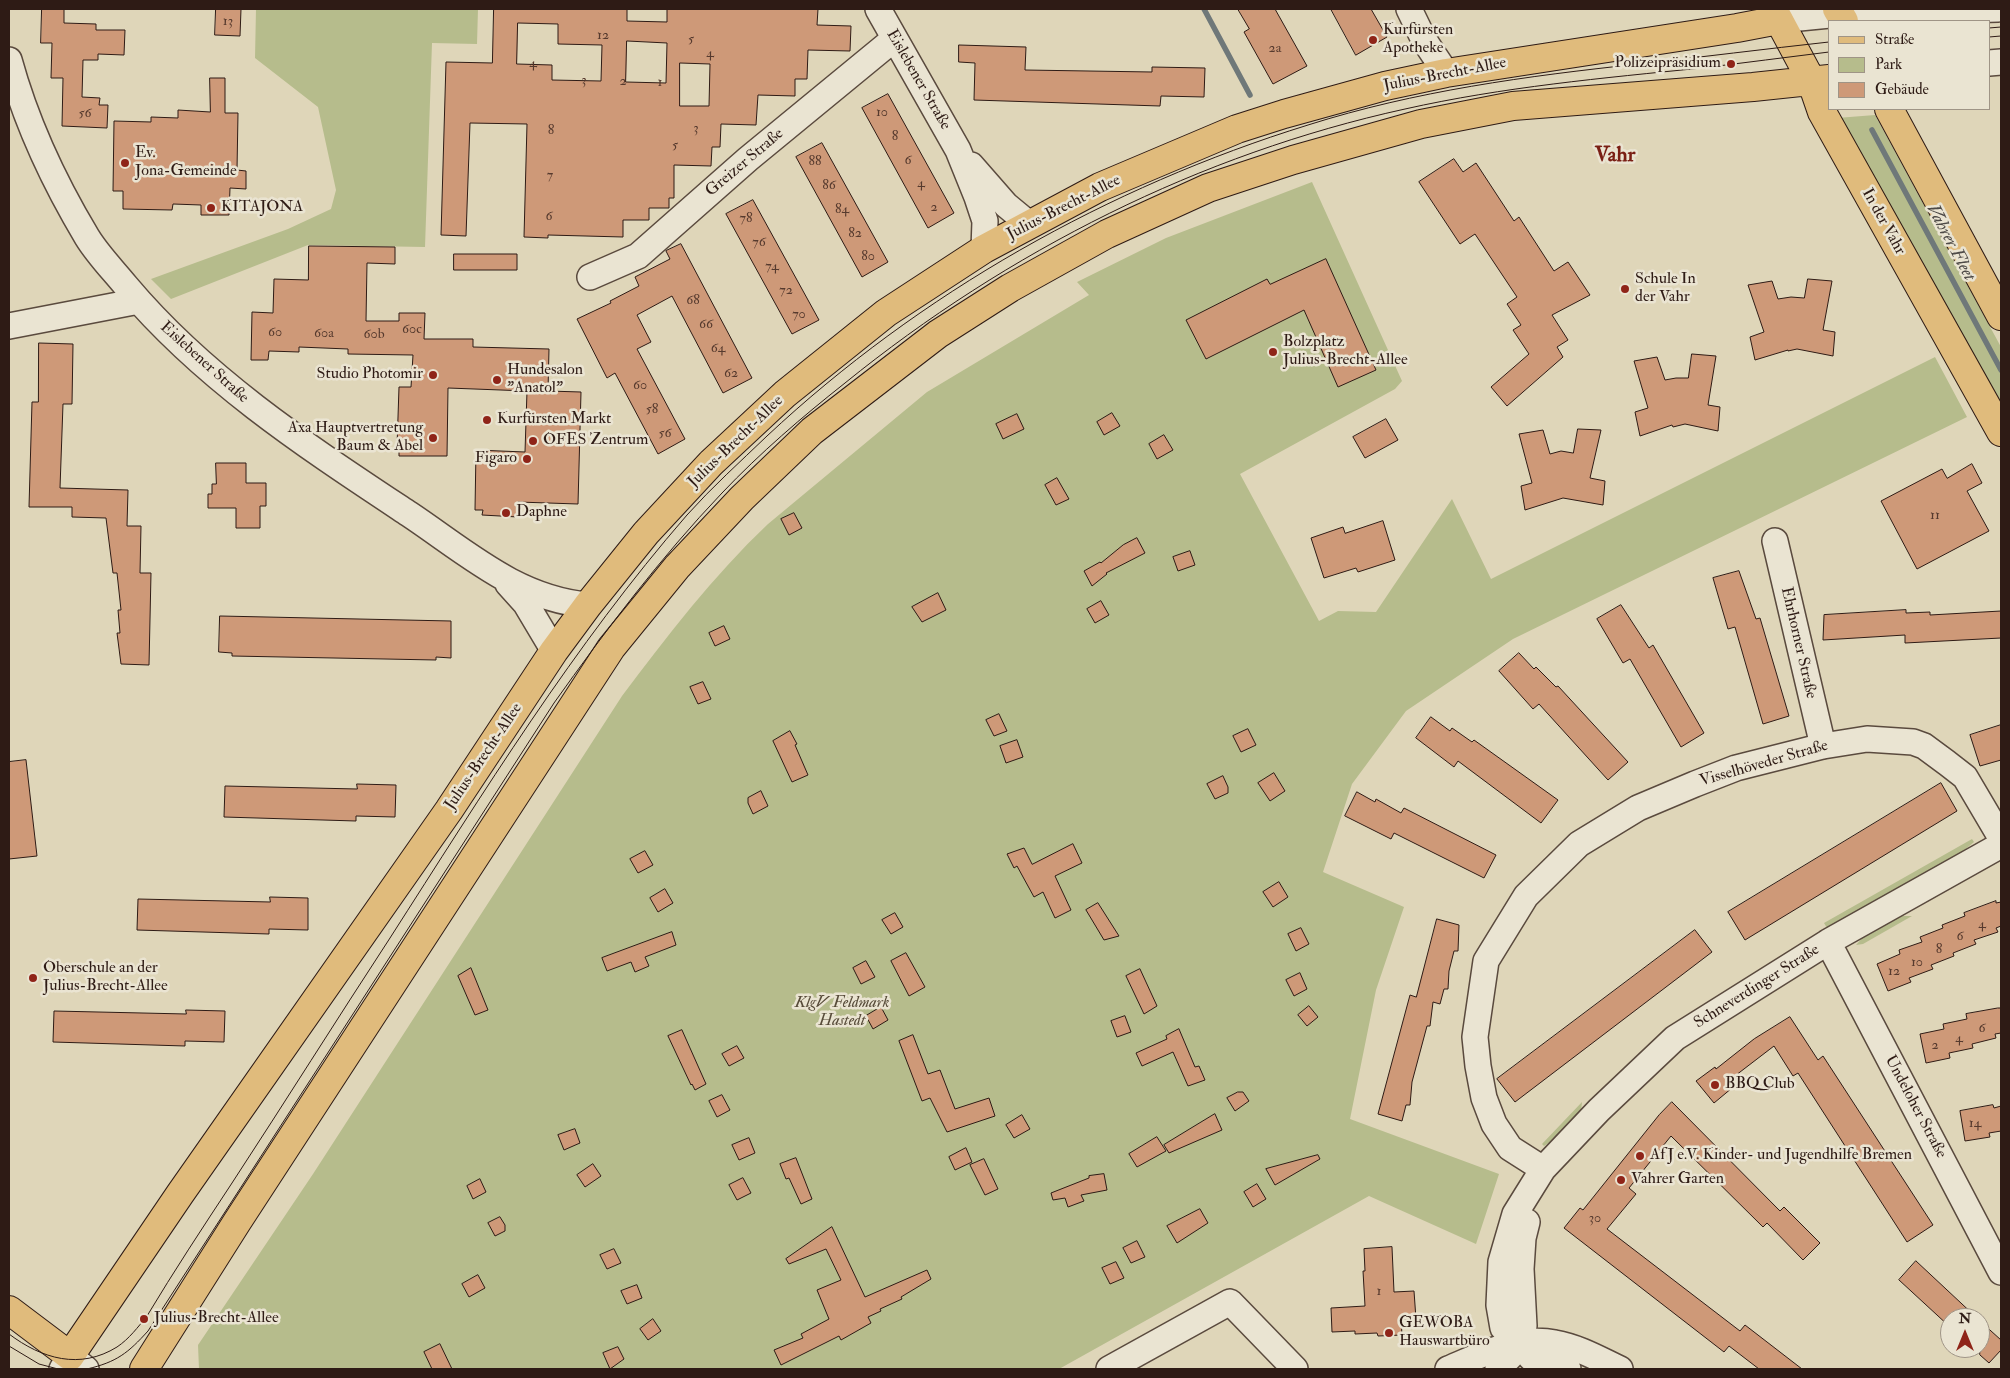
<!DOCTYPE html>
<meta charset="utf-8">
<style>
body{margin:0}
#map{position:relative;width:2010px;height:1378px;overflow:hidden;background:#dfd6b9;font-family:"IM FELL Double Pica",serif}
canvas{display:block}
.frame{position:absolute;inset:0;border:10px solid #2e1b15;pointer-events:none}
.legend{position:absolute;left:1828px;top:20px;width:162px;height:90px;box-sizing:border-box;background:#eae4d2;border:1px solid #9f9486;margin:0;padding:6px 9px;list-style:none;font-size:15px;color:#2e1b15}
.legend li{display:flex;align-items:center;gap:10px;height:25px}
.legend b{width:25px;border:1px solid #9f9486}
.north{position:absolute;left:1940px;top:1308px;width:50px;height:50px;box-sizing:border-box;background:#eae4d2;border:1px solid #9f9486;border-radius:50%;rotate:0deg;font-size:14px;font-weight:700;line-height:20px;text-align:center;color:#2e1b15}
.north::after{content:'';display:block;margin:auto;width:18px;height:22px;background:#8f2418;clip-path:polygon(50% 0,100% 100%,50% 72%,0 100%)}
</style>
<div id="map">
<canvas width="2010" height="1378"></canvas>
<div class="frame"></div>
<ul class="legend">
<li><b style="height:6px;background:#e0bb7c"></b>Straße</li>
<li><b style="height:14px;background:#b6bc8c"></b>Park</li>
<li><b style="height:14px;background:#ce9978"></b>Gebäude</li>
</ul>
<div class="north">N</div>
</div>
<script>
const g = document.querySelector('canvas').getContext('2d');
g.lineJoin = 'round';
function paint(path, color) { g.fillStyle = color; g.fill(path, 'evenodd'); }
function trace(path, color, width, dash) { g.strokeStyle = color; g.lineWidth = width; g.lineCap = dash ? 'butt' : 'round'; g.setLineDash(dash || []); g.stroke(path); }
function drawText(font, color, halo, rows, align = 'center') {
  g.font = font + ' "IM FELL Double Pica",serif'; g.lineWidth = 5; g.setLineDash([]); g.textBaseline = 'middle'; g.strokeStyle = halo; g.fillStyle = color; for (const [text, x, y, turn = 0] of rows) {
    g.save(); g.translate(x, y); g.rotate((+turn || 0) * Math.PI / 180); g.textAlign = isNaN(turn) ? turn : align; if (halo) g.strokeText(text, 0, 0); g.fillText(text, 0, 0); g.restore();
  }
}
paint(new Path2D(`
 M256 9H478L477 44 432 43 425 247 308 245 171 299 151 279 288 229 331 209 336 190 318 107 255 58Z
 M1875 115 2001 347V412L1837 118Z
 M1312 182 1402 381 1395 389 1240 474 1319 621 1338 611 1376 612 1452 499 1491 579 1935 357 1967 417 1513 639 1406 711 1352 784 1323 872 1404 907 1376 990 1350 1119 1499 1174 1476 1244 1369 1196 1059 1369H199L198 1345 313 1174 622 696C667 636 713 576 768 524L927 392 1089 295 1077 282 1166 238Z
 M1972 839 1974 842 1962 852 1827 928 1824 923Z
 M1898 916H1912L1863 944 1856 945 1863 937Z
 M1582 1102 1581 1111 1553 1140 1544 1146 1542 1144Z`), '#b6bc8c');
trace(new Path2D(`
 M1204 9 1250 95
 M1872 130 2001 370`), '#6f7879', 5.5);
const building = new Path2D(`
 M42 9H64V23L96 24V30H125L124 55 98 54V60H83L82 97 100 98 99 105H108L107 128 62 126 63 78H51L52 43H41Z
 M216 9H241L240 36 215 35Z
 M494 9H627V21L667 22V9H818L817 25 851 26 850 51 808 50 807 79H795V96L758 95 756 125 721 124 720 147H712L711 166 674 165V198H669V208H649V220H623V237L548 235V238L524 237 527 124 470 123 466 236 441 235 446 62 492 63ZM518 23 558 24V44L602 45 601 81 552 80V65L517 64ZM627 41 667 43 666 83 626 82ZM680 63 710 64 709 106H680Z
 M1238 9H1275L1307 66 1273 84 1244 32 1249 29Z
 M1331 9H1371L1387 37 1356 55Z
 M959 45 1026 47 1025 70 1152 72V67L1205 68 1204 97 1161 96 1160 106 974 100 975 63 959 62Z
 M210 78H225V113H238L237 170 246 171V189L230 188 229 215H201V205L173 204 172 210 123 209V191H113L114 121 151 122V117L178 118V110L210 112Z
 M888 94 954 213 928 228 862 108Z
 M822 143 888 262 862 277 796 157Z
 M1454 159 1463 172 1476 163 1514 221 1519 217 1554 271 1568 262 1590 295 1552 315 1568 340 1557 347 1563 357 1507 406 1491 387 1529 354 1513 330 1521 325 1507 304 1517 297 1475 234 1460 244 1419 182Z
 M753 200 819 320 792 334 726 214Z
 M681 244 752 378 723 393 672 296 637 315 651 342 637 349 685 439 658 454 615 373 607 378 577 319 611 303 610 301 639 286 635 277 670 259 666 251Z
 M309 246 395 247V264L367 263 366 321H399V313H425L424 339H473V347L549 349 548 391 581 392 578 504 518 502V517L482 515 483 510H475L476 450 525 452 527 391 448 388 447 456H399V447H397L399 387H411L413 355 348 354V349L299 347V352L269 351 268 360H251L252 312 273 313 274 279 308 280Z
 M454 254H517V270H454Z
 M1326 259 1376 370 1338 387 1304 310 1206 359 1186 320 1267 279 1270 284Z
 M1808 279 1832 281 1823 330 1835 332 1833 356 1797 349 1788 351V350L1755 360 1750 337 1764 332 1748 285 1772 281 1778 299 1791 297 1804 298Z
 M39 343 73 344 72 404H63L60 488 128 490 127 526H141L140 573H151L149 665 121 664 117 633H120L118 610H121L117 573H113L106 518 72 517V507H29L32 402H38Z
 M1692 354 1716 356 1708 405 1720 407 1718 431 1685 424 1673 427 1672 425 1640 436 1635 412 1648 408 1634 361 1657 357 1665 380 1676 378H1688Z
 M1112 413 1120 426 1104 435 1097 422Z
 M1017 414 1024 429 1003 439 996 424Z
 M1386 419 1398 440 1365 458 1353 437Z
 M1578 429 1601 430 1590 478 1605 481 1603 505 1563 498 1525 510 1521 486 1532 483 1519 434 1543 430 1550 454 1561 451 1573 453Z
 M1164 435 1173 450 1157 459 1149 444Z
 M216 463H246V483H266V506H260V528H236V508H208V494H212V484H216Z
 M1972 464 1982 483 1967 491 1989 531 1917 569 1881 501 1942 469 1947 478Z
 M1057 478 1069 499 1056 505 1045 485Z
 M794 513 802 528 789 535 781 519Z
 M1383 521 1395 560 1358 572 1356 568 1324 578 1311 538 1343 527 1345 533Z
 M1137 538 1145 553 1106 573 1107 574 1092 586 1084 571 1100 562 1101 563 1123 545Z
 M1190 551 1195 565 1178 571 1173 557Z
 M1739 571 1756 619 1760 618 1789 716 1763 724 1735 627 1728 629 1713 578Z
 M938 593 946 610 922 622 912 607Z
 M1101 601 1109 615 1095 623 1087 609Z
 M1621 605 1649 648 1653 645 1704 733 1681 747 1630 659 1623 663 1597 619Z
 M1906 610V613L1930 612V615L2001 611V638L1905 643V635L1823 640 1824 615Z
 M220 616 451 621V658L436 657V660L232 656V653L219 652Z
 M724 626 730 639 715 646 709 633Z
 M1519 653 1534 669 1536 667 1556 687 1558 686 1628 762 1608 780 1539 704 1533 709 1499 671Z
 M703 682 711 699 698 704 690 687Z
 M999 714 1007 731 994 736 986 720Z
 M1431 717 1450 731 1452 728 1472 742 1474 740 1558 800 1541 823 1458 761 1454 767 1416 738Z
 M2001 725V760L1980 766 1970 735Z
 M1248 729 1256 745 1241 752 1233 736Z
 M790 731 797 744 795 745 808 775 792 782 773 741Z
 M1017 740 1023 757 1006 763 1000 746Z
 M26 760 37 856 9 859V762Z
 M1274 773 1285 791 1270 801 1258 783Z
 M1223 776 1228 787V793L1215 799 1207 784Z
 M1941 783 1957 811 1745 940 1728 912Z
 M357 784 396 785 395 817 356 816V821L224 817 225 786 357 789Z
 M761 791 768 806 753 814 748 803V798Z
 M1357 792 1375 802 1376 799 1401 813 1404 808 1496 855 1484 878 1394 833 1391 839 1345 816Z
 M1073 844 1082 863 1055 876 1071 910 1055 918 1043 892 1034 897 1017 866 1014 868 1007 854 1024 848 1032 864Z
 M645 851 653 865 638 873 630 859Z
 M1279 882 1288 897 1273 907 1263 892Z
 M665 889 673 903 658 912 650 898Z
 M270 897 308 898V930L269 929V934L137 930 138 899 270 902Z
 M1996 901V903L2001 902V926L1996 928 1998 932 1974 940 1976 944 1953 953 1954 956 1931 965 1933 969 1909 978 1911 982 1888 991 1877 964 1900 954 1899 950 1922 942 1920 937 1943 928 1942 925 1965 916 1964 913Z
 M1098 903 1119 936 1104 940 1086 910Z
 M895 913 903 927 891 934 882 920Z
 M1437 919 1459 925 1458 951H1454L1449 971 1448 989H1444L1440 1004 1433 1002 1430 1026H1427L1412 1082 1410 1105H1406L1402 1121 1378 1114 1410 995 1416 997Z
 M1301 928 1309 944 1296 951 1288 934Z
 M1695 930 1712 952 1515 1102 1497 1079Z
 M672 932 676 945 645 957 649 966 635 972 631 962 607 971 602 958Z
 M906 953 925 987 909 996 891 961Z
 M866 961 875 977 861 984 853 968Z
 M471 968 488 1010 475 1015 458 976Z
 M1140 969 1157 1006 1144 1014 1126 976Z
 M1300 973 1307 989 1294 996 1286 980Z
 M1309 1006 1318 1017 1307 1026 1298 1015Z
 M881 1007 888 1020 873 1029 866 1016Z
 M1998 1008H2001V1033L1995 1034 1996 1038 1972 1044 1973 1048 1949 1053 1950 1058 1926 1063 1920 1034 1944 1029 1943 1024 1967 1019 1966 1014Z
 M186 1010 225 1011 224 1042 185 1041V1046L53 1042 54 1011 186 1014Z
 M1125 1016 1131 1032 1117 1037 1111 1021Z
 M1790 1017 1818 1060 1823 1056 1933 1225 1907 1242 1798 1073 1793 1076 1774 1046 1727 1082 1732 1088 1714 1103 1696 1081 1715 1067 1716 1069 1754 1039Z
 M1179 1029 1195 1067 1199 1066 1205 1080 1188 1086 1173 1052 1142 1066 1136 1053 1167 1039 1166 1036Z
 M682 1030 706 1084 695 1090 692 1084 691 1085 668 1036Z
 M913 1035 928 1074 940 1070 955 1109 989 1098 995 1116 947 1132 930 1098 922 1101 899 1041Z
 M737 1046 744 1058 729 1066 722 1054Z
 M1238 1092H1243L1249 1101 1235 1111 1227 1098Z
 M722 1095 730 1110 717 1117 709 1101Z
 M1672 1102 1780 1211 1784 1207 1820 1243 1803 1260 1767 1223 1763 1227 1671 1136 1629 1188 1636 1194 1607 1229 1740 1331 1745 1325 1802 1369H1759L1729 1346 1724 1352 1564 1228 1580 1208 1583 1210 1659 1115Z
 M1993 1105 1994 1108 2001 1106V1131L1989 1133 1990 1137 1965 1141 1960 1111Z
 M1215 1114 1222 1130 1169 1153 1164 1145Z
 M1022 1115 1030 1129 1014 1138 1006 1125Z
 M575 1129 580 1143 564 1150 558 1135Z
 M1157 1137 1166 1151 1137 1167 1129 1154Z
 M749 1138 755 1153 739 1160 732 1145Z
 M966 1148 972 1162 955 1170 949 1157Z
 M1318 1155 1320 1159 1275 1185 1266 1169Z
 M796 1158 812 1199 801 1204 789 1178 786 1179 780 1164Z
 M984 1159 998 1189 985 1195 970 1165Z
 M593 1164 601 1176 585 1187 577 1175Z
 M1104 1174 1107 1190 1081 1195 1084 1201 1068 1207 1065 1198 1053 1200 1051 1193 1089 1178V1176Z
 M743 1178 751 1193 737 1200 729 1185Z
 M480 1179 486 1192 473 1199 467 1186Z
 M1257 1184 1266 1199 1253 1207 1244 1192Z
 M1200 1209 1208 1223 1177 1243 1167 1226Z
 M500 1217 505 1225V1231L495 1236 488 1223Z
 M832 1227 865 1297 927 1270 931 1279 901 1297 902 1299 880 1309 881 1311 868 1317 871 1323 841 1340 839 1336 781 1365 774 1350 803 1338 801 1334 829 1319 817 1290 841 1280 826 1249 789 1264 786 1259Z
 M1137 1241 1145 1257 1131 1263 1123 1248Z
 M1392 1247 1394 1292 1414 1291 1416 1319H1401L1402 1335 1378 1336 1377 1333 1355 1334V1331L1332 1332 1331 1308 1365 1306 1363 1271H1365L1364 1249Z
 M614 1249 621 1263 607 1269 600 1255Z
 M1916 1261 1931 1275 1977 1318H1950V1327L1899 1280Z
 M1116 1262 1124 1278 1110 1284 1102 1268Z
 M478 1275 485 1288 469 1297 462 1284Z
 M637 1285 642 1298 627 1304 621 1291Z
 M653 1319 661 1331 648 1340 640 1329Z
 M1980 1321 2001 1340V1350L1989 1363 1980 1355Z
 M440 1344 452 1369H432L424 1352Z
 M618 1347 624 1359 610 1369 603 1353Z`);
paint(building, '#ce9978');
trace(building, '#2e1b15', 1);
const minor = new Path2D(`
 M878 9 958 150 977 197 985 221 984 249
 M1409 9 1424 40 1446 73
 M1779 20 1840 14 1998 9
 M9 60C26 122 54 182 87 237 98 255 113 270 126 286 205 380 308 447 409 514 466 552 517 599 588 605
 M1989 63 2001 62
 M971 165 1006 205 1029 224
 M590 277 638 256 748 159 894 39
 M9 326 139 301
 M1775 541 1823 746
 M508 584 526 604 554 651
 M1828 942 2001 1272
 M1543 1169 1510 1148 1494 1124 1484 1098 1478 1066 1475 1037 1486 961 1526 896 1579 844 1638 808 1695 784 1736 768 1823 746 1867 739 1913 742 1924 746 1947 763 1965 777 2001 838
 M62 1369 70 1356 86 1369
 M1109 1369 1230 1302 1295 1369
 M1448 1369C1482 1355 1517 1335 1555 1343 1578 1347 1599 1359 1620 1369
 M1498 1369 1512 1355 1524 1326 1521 1269 1523 1238 1527 1222
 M1568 1369 1531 1358 1519 1342 1503 1328 1499 1305 1501 1262 1515 1214 1543 1169 1599 1110 1675 1038 1828 942 2001 845`);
const major = new Path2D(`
 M1773 9 1811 80 1822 112 2001 432
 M1837 9 1844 21
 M1889 109 2001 316
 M9 1310 70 1356 180 1194 449 810 554 651 588 605 646 533 711 463 785 394 886 313 984 249 1100 187 1237 129 1284 114 1385 86 1446 73 1737 28 1779 20
 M144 1369 237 1222 611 648 677 567 742 498 812 431 938 334 1010 288 1107 234 1208 188 1293 160 1421 124 1513 106 1753 87 1829 79`);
trace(minor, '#5a4a3e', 28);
trace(major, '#2e1b15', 30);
trace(minor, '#eae4d2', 25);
trace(major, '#e0bb7c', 28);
trace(new Path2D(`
 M1989 28 2001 27
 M1989 37 2001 36
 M9 1334C42 1359 80 1370 117 1347 129 1339 138 1327 147 1316 174 1271 203 1227 232 1183 285 1102 337 1019 390 938 483 793 574 645 687 515 712 487 740 462 767 436 920 293 1108 187 1308 125 1415 91 1527 76 1639 64 1702 57 1765 49 1829 42
 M9 1346 39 1364 58 1369
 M87 1369C117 1362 128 1353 148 1331L554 703C606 630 660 558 722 493 760 453 802 417 845 383 1008 251 1200 154 1405 109 1503 87 1603 78 1702 68 1744 63 1787 57 1829 52`), '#2e1b15', 1);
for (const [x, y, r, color] of [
 [1373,40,5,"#8f2418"],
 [1731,64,5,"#8f2418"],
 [125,163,5,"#8f2418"],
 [211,208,5,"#8f2418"],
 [1625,289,5,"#8f2418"],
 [1273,352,5,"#8f2418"],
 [433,375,5,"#8f2418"],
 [497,380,5,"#8f2418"],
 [487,420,5,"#8f2418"],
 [433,438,5,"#8f2418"],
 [533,441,5,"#8f2418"],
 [527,459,5,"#8f2418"],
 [506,513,5,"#8f2418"],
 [33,978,5,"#8f2418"],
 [1715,1085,5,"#8f2418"],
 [1640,1156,5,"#8f2418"],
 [1621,1180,5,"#8f2418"],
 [144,1319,5,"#8f2418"],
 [1389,1333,5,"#8f2418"]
]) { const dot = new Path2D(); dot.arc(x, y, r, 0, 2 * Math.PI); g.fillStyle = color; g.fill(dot); trace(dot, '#eae4d2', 2); }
drawText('14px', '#563a2e', null, [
 ["13",228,22],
 ["12",603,36],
 ["5",691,40],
 ["2a",1275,49],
 ["4",710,54],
 ["4",533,64],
 ["3",584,81],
 ["2",623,82],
 ["1",660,83],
 ["10",882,113],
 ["56",85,114],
 ["3",696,129],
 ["8",551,131],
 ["8",895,137],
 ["5",675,146],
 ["6",908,161],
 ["88",815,162],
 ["7",550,176],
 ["4",921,184],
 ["86",829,186],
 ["2",934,208],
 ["84",842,210],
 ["6",549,217],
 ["78",746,219],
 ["82",855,234],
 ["76",759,243],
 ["80",868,257],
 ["74",772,267],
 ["72",786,291],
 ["68",693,301],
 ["70",799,315],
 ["66",706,325],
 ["60c",412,330],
 ["60",275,333],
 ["60a",324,334],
 ["60b",374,335],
 ["64",718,349],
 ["62",731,374],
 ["60",640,386],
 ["58",652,410],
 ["56",665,434],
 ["11",1935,516],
 ["4",1982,925],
 ["6",1960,937],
 ["8",1939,950],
 ["10",1917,963],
 ["12",1894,972],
 ["6",1982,1029],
 ["4",1959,1039],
 ["2",1935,1046],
 ["14",1975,1124],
 ["30",1595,1219],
 ["1",1379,1292]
]);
drawText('16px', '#2e1b15', '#eae4d2', [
 ["Kurfürsten",1383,31],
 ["Apotheke",1383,49],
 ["Polizeipräsidium",1721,64,"right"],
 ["Ev.",135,154],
 ["Jona-Gemeinde",135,172],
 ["KITAJONA",221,208],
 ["Schule In",1635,280],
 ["der Vahr",1635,298],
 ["Bolzplatz",1283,343],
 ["Julius-Brecht-Allee",1283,361],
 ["Hundesalon",507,371],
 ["\"Anatol\"",507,389],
 ["Studio Photomir",423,375,"right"],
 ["Kurfürsten Markt",497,420],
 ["Axa Hauptvertretung",423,429,"right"],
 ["Baum & Abel",423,447,"right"],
 ["OFES Zentrum",543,441],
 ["Figaro",517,459,"right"],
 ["Daphne",516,513],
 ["Oberschule an der",43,969],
 ["Julius-Brecht-Allee",43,987],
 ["BBQ Club",1725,1085],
 ["AfJ e.V. Kinder- und Jugendhilfe Bremen",1650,1156],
 ["Vahrer Garten",1631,1180],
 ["Julius-Brecht-Allee",154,1319],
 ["GEWOBA",1399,1324],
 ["Hauswartbüro",1399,1342]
], 'left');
drawText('16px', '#2e1b15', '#eae4d2', [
 ["Julius-Brecht-Allee",1445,75,-11],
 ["Eislebener Straße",918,80,60],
 ["Greizer Straße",745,163,-40],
 ["Julius-Brecht-Allee",1064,208,-27],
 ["In der Vahr",1883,222,61],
 ["Eislebener Straße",204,363,42],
 ["Julius-Brecht-Allee",736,442,-44],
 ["Ehrhorner Straße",1798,643,77],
 ["Julius-Brecht-Allee",484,757,-56],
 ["Visselhöveder Straße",1764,764,-16],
 ["Schneverdinger Straße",1757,987,-32],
 ["Undeloher Straße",1915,1107,62]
]);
drawText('italic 16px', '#574b39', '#eae4d2', [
 ["KlgV Feldmark",842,1004],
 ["Hastedt",842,1022]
]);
drawText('italic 18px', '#4e4a47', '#eae4d2', [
 ["Vahrer Fleet",1950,243,62]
]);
drawText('bold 21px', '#7a1f14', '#eae4d2', [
 ["Vahr",1615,156]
]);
</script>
